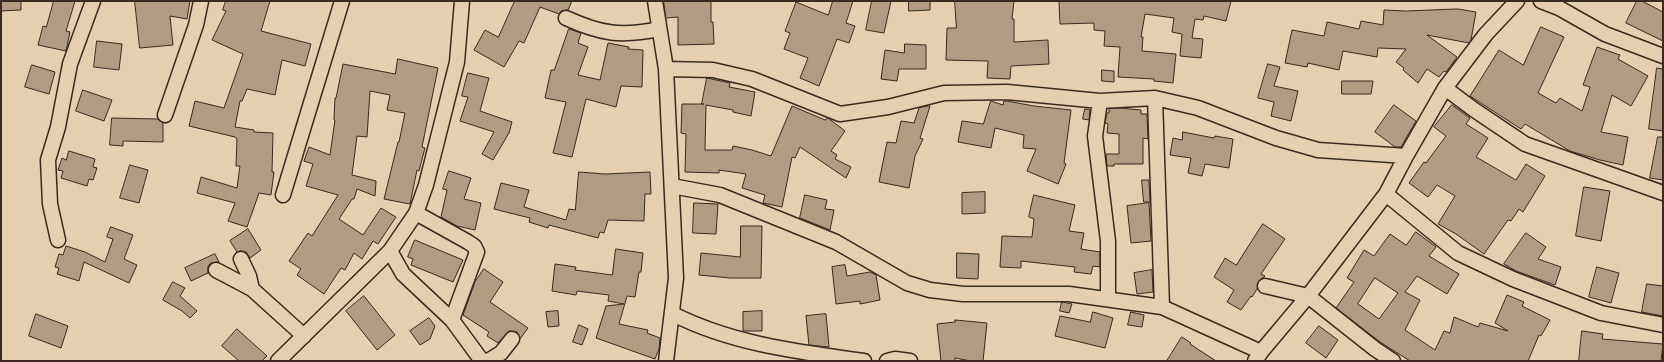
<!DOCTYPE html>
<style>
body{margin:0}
#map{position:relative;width:1664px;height:362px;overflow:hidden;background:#e7ceaf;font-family:Kalam,sans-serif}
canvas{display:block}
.frame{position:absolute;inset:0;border:2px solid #3b2a1e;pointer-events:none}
</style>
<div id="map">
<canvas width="1664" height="362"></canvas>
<div class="frame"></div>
</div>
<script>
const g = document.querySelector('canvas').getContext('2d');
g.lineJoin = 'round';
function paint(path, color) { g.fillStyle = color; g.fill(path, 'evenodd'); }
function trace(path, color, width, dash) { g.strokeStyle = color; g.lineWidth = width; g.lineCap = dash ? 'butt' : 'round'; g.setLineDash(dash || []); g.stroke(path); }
const building = new Path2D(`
 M1 1H21V10L1 11Z
 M54 1H75L66 31 70 32 66 51 38 45 43 26 46 27Z
 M135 1H190L187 19 170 16 173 45 140 48Z
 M226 1H270L261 31 311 44 305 66 282 60 275 95 247 89 242 101H240L235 127 254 130V132L273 133 272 172H274L271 195 259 193 247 227 228 221 235 203 197 193 201 177 237 188 240 166H236L237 139 235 137 189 126 195 101 224 108 243 54 212 40 226 11 223 10Z
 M515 1H572L568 10 561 11 559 14 540 7 524 43 519 41 504 67 474 50 485 30 498 37Z
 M664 1H711V22H713L714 44 678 45V17L666 18Z
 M833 1H853L846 23 855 26 849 43 837 39 819 86 800 78 808 58 784 49 790 33 785 31 796 2 828 15Z
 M872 1H891L884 33 866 30Z
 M909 1H930V10L909 11Z
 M955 1H1014L1012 19H1014V42L1048 40 1049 64 1011 66 1010 79 987 78 988 61 946 60 947 28H956Z
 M1093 1H1231L1226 21 1204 16 1203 20 1195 19 1192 38 1203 39 1201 58 1180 56 1182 34 1172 32 1174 18 1145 14 1141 37H1143L1142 51 1176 54 1173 83 1154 81V79L1118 77 1120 47 1104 46 1105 31 1094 30V23L1060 24 1059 2Z
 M1637 1H1642L1663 12V41L1626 23Z
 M1458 9 1476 12 1471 40 1469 43 1427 35 1457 57 1446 72 1444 71 1439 77 1427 69 1418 83 1403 70 1404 68 1396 62 1406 49 1378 48 1377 57 1343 51 1339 70 1308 63 1307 67 1285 63 1292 30 1324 36 1327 22 1359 29 1361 21 1383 25 1384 10 1405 11Z
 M1541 27 1564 37 1538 93 1556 103 1560 98 1582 111 1590 87 1583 85 1597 47 1620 55 1618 59 1648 76 1631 106 1612 95 1601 132 1628 137 1623 165 1600 160 1570 151 1525 124 1521 129 1470 96 1499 50 1523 65Z
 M569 29 581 33 578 43 588 47 578 75 600 80 608 43 629 47 628 49 643 50 642 87 621 86 616 107 586 99 572 157 553 153 566 102 545 98 551 70H554Z
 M97 41 122 44 119 70 94 67Z
 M905 44 926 45V69H899L897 81 881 79 885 50 904 53Z
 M398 59 438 68 422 147 425 148 419 171 417 170 410 204 384 199 398 142H399L405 113 387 110 390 95 370 91 367 137 357 136 352 175 376 181 375 196 357 189 354 199H352L339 219 363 235 381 208 396 217 378 244 373 241 362 259 354 253 345 270 341 268 324 294 297 275 301 269 289 261 308 233 312 236 338 195 306 186 313 164 304 161 309 147 330 155 335 120H334L335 98H336L343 64 395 74Z
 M1268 64 1280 67 1274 86 1298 91 1291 121 1271 116 1274 102 1258 98Z
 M32 65 55 72 49 94 25 87Z
 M1657 68 1663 69V131L1649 129Z
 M1102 70 1114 71V82L1102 81Z
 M468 73 489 78 480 111 512 122 509 133 493 160 482 154 494 132 460 121 468 97 462 96Z
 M707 78 730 83 729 87 755 92 751 116 733 112V110L706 105 705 150H732L733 146 752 150 771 156 792 106 825 120 828 118 845 131 831 151 837 155 835 159 851 167 846 178 800 147 795 158 792 157 782 207 763 203 765 195 742 188 746 174 719 170V173L685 172 686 134 681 133 682 104H704H702Z
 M1342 81H1373L1371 94H1342Z
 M83 90 112 100 104 121 76 111Z
 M991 101 1003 105 1004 101H1007L1034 106 1071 110 1064 163 1066 164 1058 184 1027 171 1036 149 1023 148 1024 135 995 128 991 148 958 142 962 121 983 124Z
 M1394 105 1416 121 1401 147H1395L1375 132Z
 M1452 105 1470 118 1466 124 1488 138 1476 157 1516 180 1526 164 1545 176 1523 212 1519 209 1511 221 1508 220 1484 254 1456 234 1438 224 1455 196 1437 185 1428 197 1409 183 1424 162 1426 163 1446 136 1434 127Z
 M929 106H930L920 138 923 139 915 156 909 188 879 182 887 142 896 143 901 121 914 123 919 108Z
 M1120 108 1141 110V114H1147L1148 139 1143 138V164H1114V166H1107L1106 154H1119V134L1107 133 1108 124 1105 123 1107 113H1109V109Z
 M1085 109 1090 110 1089 120 1083 119Z
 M112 118 158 119 163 123V142L123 141V146L110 145Z
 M1183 132 1214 138 1215 136 1233 139 1229 168 1205 164 1202 176 1188 173 1191 158 1170 155 1173 138 1182 140Z
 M1658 137H1663V180L1650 178Z
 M69 151 95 159 93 167 97 168 93 180 89 179 87 186 61 178 63 171 58 170 62 158 66 160Z
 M130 165 148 170 139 203 120 198Z
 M449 171 471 178 464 199 481 203 475 230 457 226 441 217 447 190 443 189Z
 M579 172 605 174 650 172 651 194H645L644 221 608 220 604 233 600 232 598 238 549 225 548 228 529 222 530 218 494 209 501 183 529 190 524 207 566 220 569 209 575 210Z
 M1142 180H1149L1150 202H1144Z
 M1584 187 1610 191 1601 241 1576 236Z
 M985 192V213L962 214V193Z
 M805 195 827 200 825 209 834 210 830 230 800 218Z
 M1034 195 1075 205 1069 231 1084 233 1081 249 1100 252V267L1093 266 1091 274 1074 272 1075 267 1021 261V268L1000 267 1002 236 1032 237 1034 219 1029 217Z
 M694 203 718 204 716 234 693 233Z
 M1149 203 1151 241 1131 243 1127 206Z
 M1263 224 1285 239 1261 274 1265 276 1259 281 1257 289 1252 297 1251 296 1241 310 1227 302 1234 290 1214 277 1225 258 1236 265Z
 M741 226H762L761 278H730L699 275 701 253 740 257Z
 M111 227 133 235 124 259 137 265 129 283 84 262 79 281 57 274 59 268 55 267 59 254 63 255 66 246 85 252 105 262 113 239 107 237Z
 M248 229 261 250 250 258 246 252 241 251 237 252 230 241Z
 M1416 232 1436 247 1429 256 1459 274 1447 294 1417 276 1405 292 1420 300 1405 330 1435 350 1444 331 1450 333 1454 317 1478 327 1480 323 1508 331 1495 323 1507 295 1524 302 1522 306 1550 320 1541 336 1539 335 1528 361H1410L1380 342 1336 308 1354 282 1347 278 1364 250 1374 256 1390 234 1406 245ZM1375 278 1398 293 1379 319 1358 304Z
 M1526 233 1546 247 1538 259 1561 267 1555 285 1516 271 1504 264Z
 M415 240 463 260 453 282 411 265 413 259 408 257Z
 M616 249 643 253 641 272H639L635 297 627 296 619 324 648 330 647 333 660 338 659 349 655 359 596 338 606 306 624 304 608 301 609 295 577 291 576 295 552 291 555 264 576 267 575 270 612 275Z
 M957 253 979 254 978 279 957 278Z
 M215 254 219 262 211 263 208 266V273L191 281 185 268Z
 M845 265 847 276 870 272 876 275 880 300 860 304V301L836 304 832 267Z
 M1597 267 1619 273 1611 303 1589 297Z
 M484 269 503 282 490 302 528 328 520 339 517 332 509 331 498 343 487 336 489 332 463 315 475 282Z
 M1152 270 1153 292 1137 294 1134 273Z
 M173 282 185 288 180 296 197 311 190 318 182 311 163 300Z
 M1647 284 1663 286V316L1642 312Z
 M364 296 395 335 377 350 346 311Z
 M1062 302 1072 304 1069 313 1060 311Z
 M558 311 559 326 548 327 546 312Z
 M762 311V331H743V312Z
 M1093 312 1113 318 1105 348 1055 336 1060 316 1090 322Z
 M1131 312 1144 315 1142 327 1128 325Z
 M36 314 68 326 61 348 29 336Z
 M826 314 829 347 809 345 806 316Z
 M429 318 435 326 430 339 420 345 410 331Z
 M955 320 987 323 983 361H971L955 358V361H941L937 324 955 322Z
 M579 325 588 329 582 345 573 342Z
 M1319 326 1338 340 1326 358 1306 343Z
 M237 329 267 356 262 361H239L222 346Z
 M1582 331 1603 334 1602 339 1663 344 1661 361H1579Z
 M1182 337 1191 343 1190 344 1216 361H1167Z`);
paint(building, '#b39b82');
trace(building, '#3b2a1e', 1);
const street = new Path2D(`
 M655 1 666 69 676 278 666 361
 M1541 1 1559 8 1605 34 1663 56
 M566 18C601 34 621 37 659 29
 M666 69 713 70 752 79 840 114 888 107 944 93 1007 92 1100 101 1155 98 1198 108 1276 138 1318 150 1406 156
 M1445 88 1473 109 1525 144 1663 193
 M1155 98 1162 307
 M1100 101 1095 136 1108 241V299
 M165 115 196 25 201 1
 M672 186 720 195 836 242 907 283 930 290 963 294H1069L1162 307 1261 352
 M1386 194 1458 253 1513 279 1601 313 1663 325
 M283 195 342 1
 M416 213 468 242 474 246 477 252 452 320
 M58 240 50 204 48 160 58 127 70 64 93 1
 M390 251 403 274 452 320 482 361
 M241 259 249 276 252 289
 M216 270 252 289 304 336
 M1265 286 1308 296 1375 349 1393 361
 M673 314C732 344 799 352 864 361
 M278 361 390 251 416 213 426 185 457 62 462 1
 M488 361 501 353 512 339
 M887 361 895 359 910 361
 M1255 361 1261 352 1308 296 1386 194 1406 156 1445 88 1486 34 1517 1`);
trace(street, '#3b2a1e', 17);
trace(street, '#e7ceaf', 14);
</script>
